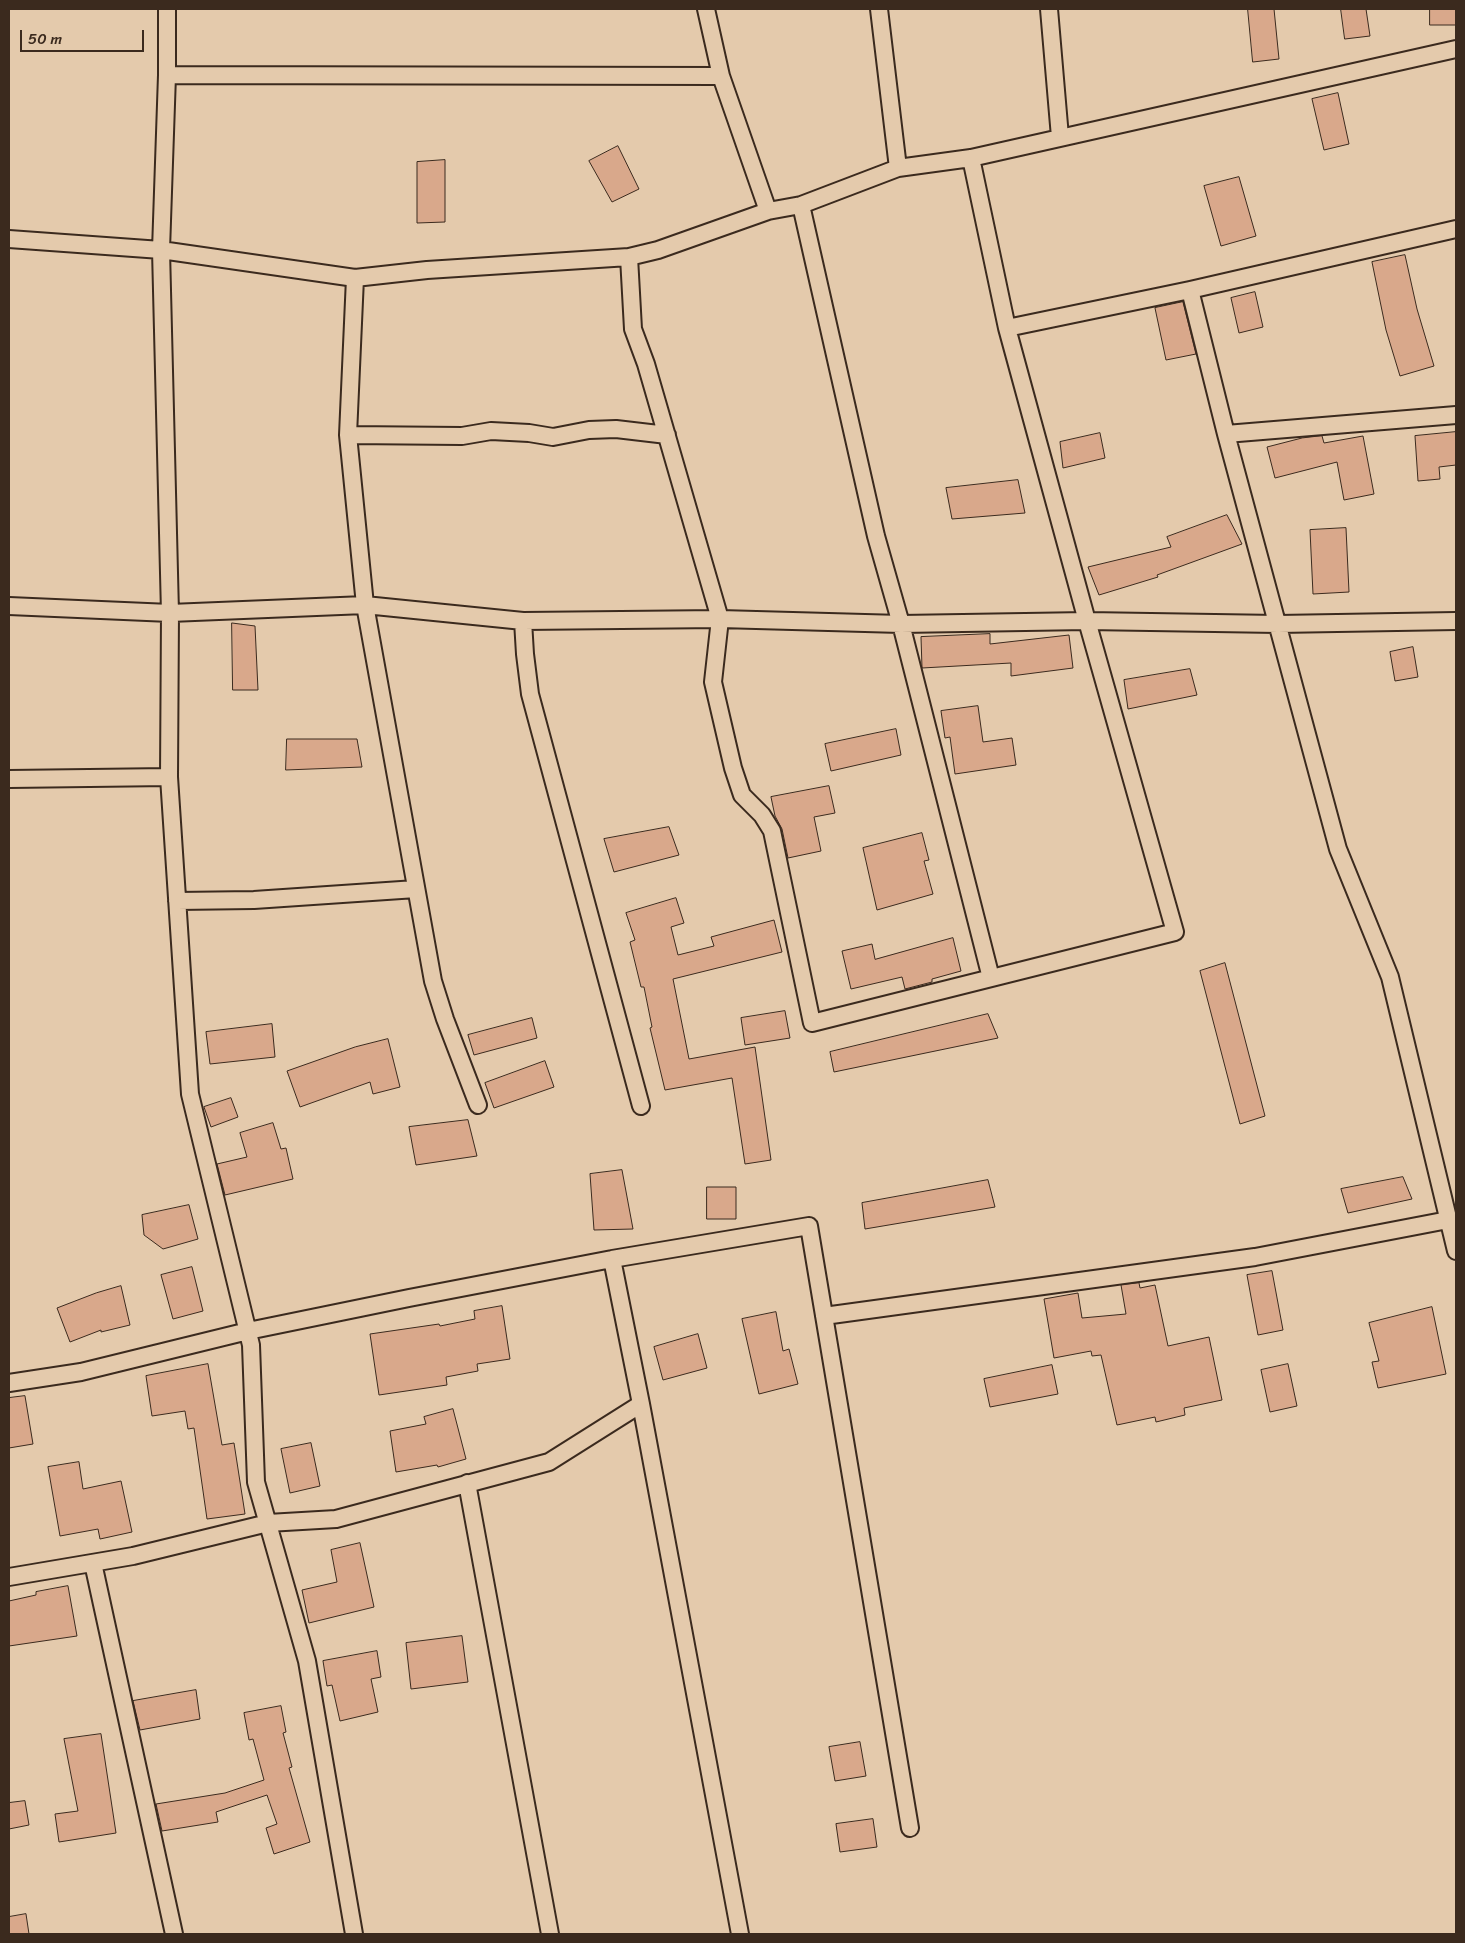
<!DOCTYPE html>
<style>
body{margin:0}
#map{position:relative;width:1465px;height:1943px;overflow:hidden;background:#e4caac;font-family:Sriracha,sans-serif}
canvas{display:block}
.frame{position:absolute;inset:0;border:10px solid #3b2a1e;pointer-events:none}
.scale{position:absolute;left:20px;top:30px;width:124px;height:22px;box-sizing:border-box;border:2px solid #3b2a1e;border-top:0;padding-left:6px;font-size:15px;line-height:18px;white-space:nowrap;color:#3b2a1e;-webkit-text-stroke:4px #e4caac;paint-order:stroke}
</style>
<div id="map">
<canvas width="1465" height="1943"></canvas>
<div class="frame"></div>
<div class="scale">50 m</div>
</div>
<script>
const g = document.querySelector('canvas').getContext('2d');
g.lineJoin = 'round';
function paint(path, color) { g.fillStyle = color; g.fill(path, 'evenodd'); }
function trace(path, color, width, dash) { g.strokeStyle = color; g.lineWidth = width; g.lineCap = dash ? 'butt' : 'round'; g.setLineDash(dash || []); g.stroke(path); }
const building = new Path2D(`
 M1248 9H1274L1279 59 1253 62Z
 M1341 9H1366L1370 36 1345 39Z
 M1430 9H1456V25H1430Z
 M1338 93 1349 144 1324 150 1312 99Z
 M618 146 639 189 612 202 589 161Z
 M445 160V222L417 223V162Z
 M1239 177 1256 236 1221 246 1204 186Z
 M1405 255 1417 309 1434 366 1400 376 1386 330 1372 262Z
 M1255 292 1263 327 1239 333 1231 298Z
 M1183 302 1196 354 1166 360 1155 308Z
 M1456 432V465L1439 467 1440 479 1418 481 1415 436Z
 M1100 433 1105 458 1063 468 1060 442Z
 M1322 436 1324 443 1363 436 1374 494 1344 500 1337 462 1275 478 1267 447 1302 438Z
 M1018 480 1025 513 952 519 946 488Z
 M1227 515 1242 544 1157 575 1158 577 1099 595 1088 567 1171 547 1167 537Z
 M1346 528 1349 592 1313 594 1310 530Z
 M232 623 255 626 258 690H233Z
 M990 634V644L1069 635 1073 668 1011 676V663L922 668 921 637Z
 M1413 647 1418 677 1395 681 1390 652Z
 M1190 669 1197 695 1128 709 1124 680Z
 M978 706 983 742 1012 738 1016 765 955 774 950 737 945 738 941 711Z
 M896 729 901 755 831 771 825 744Z
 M287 739H357L362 767 286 770Z
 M829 786 835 813 814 817 821 851 788 858 782 829 775 816 771 797Z
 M669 827 679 855 614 872 604 839Z
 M922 833 929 860 924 861 933 894 877 910 863 848Z
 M676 898 684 923 671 927 678 955 714 946 711 937 774 920 782 952 673 979 689 1059 755 1047 771 1160 745 1164 732 1078 665 1090 650 1028 652 1027 644 987H641L630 942 635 940 626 913Z
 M953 938 961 971 932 979V982L905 989 902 977 851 989 842 951 872 944 875 959Z
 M1225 963 1265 1116 1240 1124 1200 971Z
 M785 1011 790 1038 745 1045 741 1018Z
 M988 1014 998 1038 834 1072 830 1052Z
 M532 1018 537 1038 474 1055 468 1035Z
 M272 1024 275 1057 210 1064 206 1032Z
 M388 1039 400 1087 373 1094 370 1082 300 1107 287 1071 355 1047Z
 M545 1061 554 1087 494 1108 485 1083Z
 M231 1098 238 1117 211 1127 204 1107Z
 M468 1120 477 1156 416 1165 409 1127Z
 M273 1123 281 1149 286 1148 293 1179 225 1195 217 1164 247 1157 240 1133Z
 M622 1170 633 1229 594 1230 590 1174Z
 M1403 1177 1412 1199 1348 1213 1341 1189Z
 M988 1180 995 1207 865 1229 862 1203Z
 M707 1187H736V1219H707Z
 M189 1205 198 1239 163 1249 144 1235 142 1215Z
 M192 1267 203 1311 173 1319 161 1275Z
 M1272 1271 1283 1330 1258 1335 1247 1275Z
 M1139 1283 1140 1288 1155 1285 1168 1346 1209 1337 1222 1400 1184 1408 1185 1415 1156 1422 1155 1417 1117 1425 1101 1355 1092 1356 1091 1351 1054 1358 1044 1299 1078 1293 1082 1318 1126 1314 1121 1285Z
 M121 1286 130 1325 101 1332V1330L70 1342 57 1308 96 1293Z
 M502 1306 510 1359 477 1364 478 1371 446 1377 447 1385 379 1395 370 1334 439 1324 440 1326 475 1319 474 1311Z
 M1432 1307 1446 1374 1378 1388 1372 1362 1379 1361 1369 1323Z
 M776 1312 783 1351 789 1349 798 1384 759 1394 742 1319Z
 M698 1334 707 1368 663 1380 654 1347Z
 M208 1364 222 1445 234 1443 245 1514 207 1519 194 1428 188 1429 185 1411 152 1416 146 1376Z
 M1288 1364 1297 1406 1270 1412 1261 1370Z
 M1052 1365 1058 1394 990 1407 984 1379Z
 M25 1396 33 1444 9 1448V1398Z
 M453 1409 466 1459 438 1467 437 1465 396 1472 390 1431 426 1424 424 1417Z
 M311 1443 320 1486 290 1493 281 1449Z
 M79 1462 83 1489 121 1481 132 1532 100 1539 98 1529 60 1536 48 1467Z
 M360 1543 374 1607 309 1623 302 1590 337 1582 331 1550Z
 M68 1586 77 1636 9 1646V1601L36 1595V1592Z
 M462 1636 468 1682 411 1689 406 1643Z
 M377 1651 381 1677 371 1679 378 1712 340 1721 332 1685 327 1686 323 1661Z
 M196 1690 200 1719 140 1730 133 1701Z
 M281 1706 286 1732 283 1733 292 1767 289 1768 310 1842 274 1854 266 1828 277 1824 267 1795 216 1812 218 1822 162 1831 156 1804 225 1793 264 1780 253 1739 249 1740 244 1713Z
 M101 1734 116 1833 59 1842 55 1814 78 1811 64 1739Z
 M860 1742 866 1776 835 1781 829 1747Z
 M25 1801 29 1825 9 1829V1803Z
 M873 1819 877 1847 840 1852 836 1824Z
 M26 1914 29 1934H9V1917Z`);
paint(building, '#d9a88b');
trace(building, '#3b2a1e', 1);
const minor = new Path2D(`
 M167 9V75L721 76
 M706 9 721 76 768 211
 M879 9 898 168
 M1049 9 1060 137
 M167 75 161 250 170 613 169 777 190 1094 251 1345 256 1482 307 1661 354 1934
 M801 205 876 536 901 624 991 978
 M9 239 161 250 355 278 427 270 629 257 658 250 768 211 801 205 898 168 971 158 1456 49
 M629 257 633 329 646 364 720 619 713 682 733 768 742 795 762 815 772 831 812 1023 1175 932 1087 621 1007 328 971 158
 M355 278 348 435 365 605 433 981 445 1019 478 1105
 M1190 290 1226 434 1338 849 1390 977 1456 1251
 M1007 328 1190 290 1456 229
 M1226 434 1456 415
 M348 435 462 436 491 431 529 433 553 437 589 430 616 429 667 435
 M9 606 170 613 365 605 523 621 720 619 901 624 1087 621 1278 624 1456 621
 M523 621 525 654 530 694 641 1106
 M9 779 169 777
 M177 901 254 900 416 889
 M612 1259 641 1404 740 1934
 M824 1316 1255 1257 1448 1220
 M9 1383 81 1372 248 1331 409 1298 612 1259 809 1226 910 1828
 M467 1483 550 1934
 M93 1563 174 1934
 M9 1577 133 1556 268 1523 336 1519 549 1462 641 1404`);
trace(minor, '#3b2a1e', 20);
trace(minor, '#e4caac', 16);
</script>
